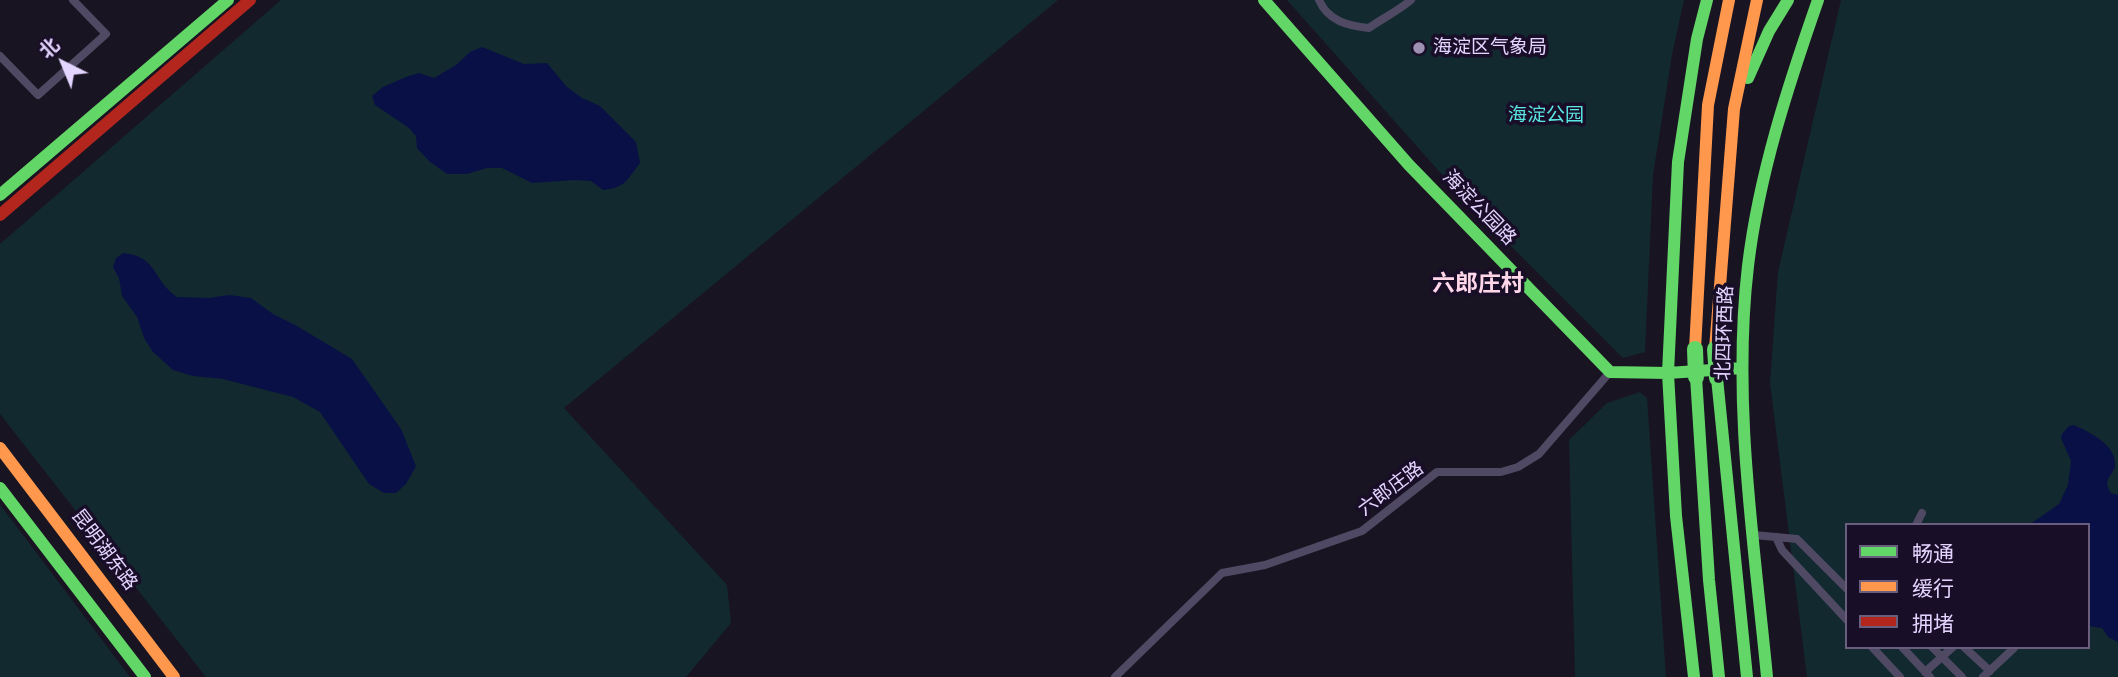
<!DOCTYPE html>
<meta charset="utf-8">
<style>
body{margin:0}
#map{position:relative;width:2118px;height:677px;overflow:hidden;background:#191422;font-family:"Open Sans","Noto Sans SC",sans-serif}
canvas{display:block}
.legend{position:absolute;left:1845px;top:523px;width:245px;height:126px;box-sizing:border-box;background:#180e28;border:2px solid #695e7e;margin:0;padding:9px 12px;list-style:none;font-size:21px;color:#e3d5ff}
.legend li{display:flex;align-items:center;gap:14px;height:35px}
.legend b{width:35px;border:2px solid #695e7e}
.north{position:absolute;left:28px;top:28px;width:70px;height:70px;-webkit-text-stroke:5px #180e28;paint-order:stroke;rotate:317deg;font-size:19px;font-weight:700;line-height:28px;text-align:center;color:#e3d5ff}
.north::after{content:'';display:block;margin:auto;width:24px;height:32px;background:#e3d5ff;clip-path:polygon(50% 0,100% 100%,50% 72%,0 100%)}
</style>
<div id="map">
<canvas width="2118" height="677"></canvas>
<ul class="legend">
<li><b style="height:9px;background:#63d668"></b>畅通</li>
<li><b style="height:9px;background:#ff974d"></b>缓行</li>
<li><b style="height:9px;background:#b3261e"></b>拥堵</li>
</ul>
<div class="north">北</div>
</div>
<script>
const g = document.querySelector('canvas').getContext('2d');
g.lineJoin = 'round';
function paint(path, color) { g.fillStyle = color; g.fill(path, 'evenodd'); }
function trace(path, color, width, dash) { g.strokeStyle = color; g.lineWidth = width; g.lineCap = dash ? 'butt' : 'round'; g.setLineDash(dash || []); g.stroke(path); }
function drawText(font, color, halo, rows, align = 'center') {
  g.font = font + ' "Open Sans","Noto Sans SC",sans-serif'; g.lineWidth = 7; g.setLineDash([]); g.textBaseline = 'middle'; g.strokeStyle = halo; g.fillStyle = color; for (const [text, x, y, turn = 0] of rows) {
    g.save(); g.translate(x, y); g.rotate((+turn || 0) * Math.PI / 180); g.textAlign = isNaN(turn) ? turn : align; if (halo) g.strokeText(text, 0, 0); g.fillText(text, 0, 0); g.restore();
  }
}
paint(new Path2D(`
 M281 0H1058L564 408 727 585 731 623 686 677H206L0 414V244Z
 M1287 0H1684L1672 55 1653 175 1645 352 1623 358 1461 196Z
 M1841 0H2118V677H1807L1770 383 1778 272ZM1847 525H2088V647H1847Z
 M1640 392 1647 398 1666 677H1575L1569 440 1607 403Z
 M0 505 11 519 130 677H0Z`), '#122930');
paint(new Path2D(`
 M482 47 524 64 547 63 567 87 582 98 600 106 636 142 640 163C627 180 625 188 603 190L591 181 575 180 532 183 502 168H487L467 174H447L429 161 417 148 416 136 409 128 375 105 372 96 383 87 406 77 419 73 434 78 456 65 470 52Z
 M123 253C159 257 151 279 177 297L209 298 229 295 251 298 273 314 297 326 352 359 401 429 416 466 406 484 396 493H384L369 484 320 412 293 397 223 379 193 376 173 370 153 352 144 338 137 317 122 296 119 278 113 267 116 258Z
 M2074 425C2089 432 2118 445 2115 467 2110 478 2103 480 2111 493L2118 495V642L2108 637 2102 628 2088 626V525H2029L2059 504 2068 485 2071 461 2061 438 2062 434 2069 426Z`), '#091045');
trace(new Path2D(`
 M1319 0C1328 21 1348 26 1369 28 1383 18 1398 11 1411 0
 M0 56 38 95 106 34 73 0
 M1916 525 1922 513
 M1754 535 1797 539 1847 589
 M1776 537 1782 550 1847 620
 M1872 647 1900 677
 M1902 647 1930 677
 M1932 647 1962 677
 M1964 647 1990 671
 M1925 672 1953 647
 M1115 677 1222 573 1265 565 1362 531 1437 472H1501L1518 467 1539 454 1610 372
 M1983 677 2014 648`), '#4f4963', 8);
trace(new Path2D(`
 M1264 0 1409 165 1610 372 1668 373 1742 368
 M1748 78 1769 31 1788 0
 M0 195 228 0
 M1696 377 1709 580 1719 677
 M1717 378 1747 677
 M0 488 145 677
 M1694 677 1676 516 1668 373 1678 162 1697 39 1707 0
 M1767 677C1754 541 1732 402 1748 266 1759 174 1788 86 1818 0`), '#63d668', 12);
trace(new Path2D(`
 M1695 349 1708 105 1729 0
 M1715 349 1734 109 1757 0
 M0 448 174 677`), '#ff974d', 12);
trace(new Path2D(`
 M0 215 250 0`), '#b3261e', 12);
trace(new Path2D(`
 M1695 349 1696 377
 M1715 349 1717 378`), '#63d668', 16);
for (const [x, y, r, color] of [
 [1419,48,7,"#9c91b2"]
]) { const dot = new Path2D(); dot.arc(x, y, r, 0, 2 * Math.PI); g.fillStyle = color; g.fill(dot); trace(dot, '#180e28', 2.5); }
drawText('19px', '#e3d5ff', '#180e28', [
 ["海淀区气象局",1433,48]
], 'left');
drawText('19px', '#5ae6e3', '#180e28', [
 ["海淀公园",1546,116]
]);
drawText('19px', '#e3d5ff', '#180e28', [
 ["海淀公园路",1479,208,46],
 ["北四环西路",1725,333,-88],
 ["六郎庄路",1391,489,-37],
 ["昆明湖东路",104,550,53]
]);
drawText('bold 23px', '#ffd7e8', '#180e28', [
 ["六郎庄村",1478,284]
]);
</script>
